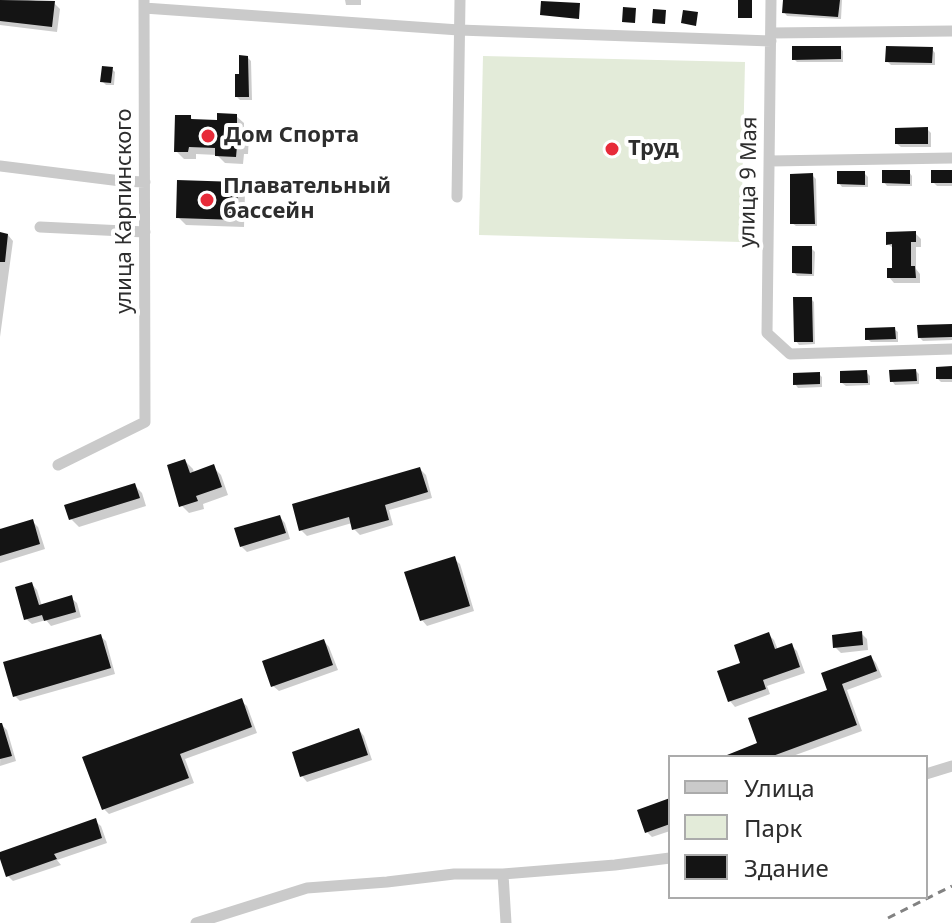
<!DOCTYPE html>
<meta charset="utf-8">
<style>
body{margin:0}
#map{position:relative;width:952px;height:923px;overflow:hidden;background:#fff;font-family:"Noto Sans",sans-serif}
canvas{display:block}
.legend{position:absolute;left:668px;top:755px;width:260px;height:144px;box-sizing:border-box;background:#fff;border:2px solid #ababab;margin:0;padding:10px 14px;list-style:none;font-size:24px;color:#2d2d2d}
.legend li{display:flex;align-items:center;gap:16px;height:40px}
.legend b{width:40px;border:2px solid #ababab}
</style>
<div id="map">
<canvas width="952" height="923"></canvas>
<ul class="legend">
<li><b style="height:10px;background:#cacaca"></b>Улица</li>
<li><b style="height:22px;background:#e3ebd9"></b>Парк</li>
<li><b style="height:22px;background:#141414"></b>Здание</li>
</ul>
</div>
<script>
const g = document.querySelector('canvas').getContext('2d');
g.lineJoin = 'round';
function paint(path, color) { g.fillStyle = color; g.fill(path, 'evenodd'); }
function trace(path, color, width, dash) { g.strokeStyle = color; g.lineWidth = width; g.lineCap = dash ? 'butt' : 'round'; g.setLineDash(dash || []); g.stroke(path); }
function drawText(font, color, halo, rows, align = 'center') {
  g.font = font + ' "Noto Sans",sans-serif'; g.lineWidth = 8; g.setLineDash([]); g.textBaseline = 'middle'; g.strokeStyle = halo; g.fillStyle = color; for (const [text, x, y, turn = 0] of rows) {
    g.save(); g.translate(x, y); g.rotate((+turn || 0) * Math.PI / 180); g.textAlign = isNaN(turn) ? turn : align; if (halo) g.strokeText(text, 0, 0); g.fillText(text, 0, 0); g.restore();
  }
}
paint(new Path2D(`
 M483 56 745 62 741 242 479 235Z`), '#e3ebd9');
paint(new Path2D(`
 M0 0H28L54 3 60 9 57 32 0 25Z
 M345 0H361V5H346Z
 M785 0H842L841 19 787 16 784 12Z
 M840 48 843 51V62H797L794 59Z
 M932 49 935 53V65H891L887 61Z
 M248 58 251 61 252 100H240L237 97Z
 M112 69 115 72 114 85H106L102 81Z
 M236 116 244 123V130L249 135 248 154H244L243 164 225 163 217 155 196 154V159H184L176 151 190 117 194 121 219 122Z
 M927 129 931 133V147H901L897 144Z
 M909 172 912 176V186H887L884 182Z
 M952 172V186H937L933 182Z
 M864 173 868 177V187H842L839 183Z
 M812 175 816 179 817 226H796L792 223Z
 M237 184 245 192 244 227 186 225 178 217Z
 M915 233 921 239V247H916V269L920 274V283H894L889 277 894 270V249L888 244Z
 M0 235H8L13 241 0 337Z
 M811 248 815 252 814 276H797L794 272Z
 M811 299 814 302 815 344 799 345 796 341Z
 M952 326V340L923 341 920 338Z
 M894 329 898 332V342H871L867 339Z
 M952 368V382H941L938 379Z
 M916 371 919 374V384L895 385 892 381Z
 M866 372 870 376V385L846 386 842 383Z
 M819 374 822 377V387L798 388 795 384Z
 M185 461 193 469 194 473 213 467 221 475 228 495 203 504 204 509 189 513 181 505Z
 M420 469 426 475 432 498 389 510 393 525 360 535 354 529 352 523 307 536 301 530Z
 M134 485 142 493 146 506 79 527 71 519Z
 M280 517 285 523 290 539 247 552 241 546Z
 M32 521 38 527 45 549 0 563V527L1 531Z
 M454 559 460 564 474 611 427 626 422 620Z
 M32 584 37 590 42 606 71 598 77 603 81 617 51 626 46 620 32 624 26 619Z
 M861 633 867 639 868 650 841 653 835 647Z
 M769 635 774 640 778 650 791 645 797 651 805 673 767 686 770 694 735 707 730 701 742 664Z
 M100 636 106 641 115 674 20 701 15 696Z
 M324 641 329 647 338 670 279 691 273 686Z
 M871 657 876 663 882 677 847 690 862 731 790 757H733L760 745 830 691Z
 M241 701 247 706 257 733 185 759 194 783 109 814 104 809Z
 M1 724 7 730 16 761 0 766Z
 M359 730 364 736 372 760 307 782 302 776Z
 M670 800V831L652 837 647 832Z
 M95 821 101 826 107 843 57 860 61 865 13 881 8 876Z`), '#0003');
paint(new Path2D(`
 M0 0 55 1 52 27 0 21Z
 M738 0H752V18H738Z
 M783 0H840L838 17 782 13Z
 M541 1 580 3 579 19 540 15Z
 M623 7 636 8 635 23 622 22Z
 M653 9 666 10 665 24 652 23Z
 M683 10 698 12 696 26 681 23Z
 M792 46H841V59L792 60Z
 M886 46 933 47 932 63 885 62Z
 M239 55 248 56 249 97H235V74H239Z
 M102 66 113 67 111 83 100 82Z
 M217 113 237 114V125H242L241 147 237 146 236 157 215 156V148L189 147 188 152H174L175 115H191V119L217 120Z
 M928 127V144H895V128Z
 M882 170H910V184L882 183Z
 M931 170H952V183H931Z
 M837 171H865V185L837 184Z
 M813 173 815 224H790V174Z
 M177 180 238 182 237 220 176 218Z
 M916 231V242H911V266H915L916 278H887V268H892V244L886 245V232Z
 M0 232 8 234 5 262H0Z
 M792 246H812V274L792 273Z
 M793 297H812L813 342H794Z
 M952 324V337L918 338 917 325Z
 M895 327 896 339 865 340V328Z
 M952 366V379H936V367Z
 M916 369 917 381 890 382 889 370Z
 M867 370 868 383H840V371Z
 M820 372V384L793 385V373Z
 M185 459 190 473 214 464 222 487 196 496 198 501 179 507 167 465Z
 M420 467 428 492 385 505 389 520 352 530 349 517 299 531 292 504Z
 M135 483 140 498 69 520 64 505Z
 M280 515 286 533 240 547 234 528Z
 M33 519 40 544 0 556V529Z
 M455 556 470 606 420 621 404 572Z
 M32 582 39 605 72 595 76 612 44 621 42 615 24 620 15 587Z
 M862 631 863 645 833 648 832 635Z
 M769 632 775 649 792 643 800 667 763 680 766 689 728 702 717 671 740 663 734 645Z
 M101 634 111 668 13 697 3 662Z
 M324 639 333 665 271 687 262 661Z
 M871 655 877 671 842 684 857 725 770 757H722L757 743 748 718 827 690 821 673Z
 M242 698 252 727 180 754 189 778 102 810 82 757Z
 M0 723H2L12 756 0 759Z
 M359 728 368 755 300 777 292 752Z
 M670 798V824L645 833 637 810Z
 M96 818 102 838 54 854 57 859 6 877 0 859V852Z`), '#141414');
trace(new Path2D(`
 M771 0 767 333 790 354 952 349
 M144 8 459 30 771 41
 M771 33 952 31
 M770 161 952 158
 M0 166 121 181 145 182
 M457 197 460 0
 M40 227 145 232
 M58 465 145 422 144 0
 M926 774 952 766
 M503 874 506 923
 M196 923 307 888 387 882 454 874H503L615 865 670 858`), '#cacaca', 11);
trace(new Path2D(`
 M888 918 952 886`), '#828282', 3, [8, 6]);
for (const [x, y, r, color] of [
 [208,136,8,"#e72b39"],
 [612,149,8,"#e72b39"],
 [207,200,8,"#e72b39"]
]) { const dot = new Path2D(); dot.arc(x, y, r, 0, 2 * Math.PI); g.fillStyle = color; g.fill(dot); trace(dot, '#fff', 3); }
drawText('bold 22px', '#2d2d2d', '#fff', [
 ["Дом Спорта",224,136],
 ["Труд",628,149],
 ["Плавательный",223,187],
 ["бассейн",223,212]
], 'left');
drawText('22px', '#2d2d2d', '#fff', [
 ["улица 9 Мая",749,182,-89],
 ["улица Карпинского",125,211,-90]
]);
</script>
